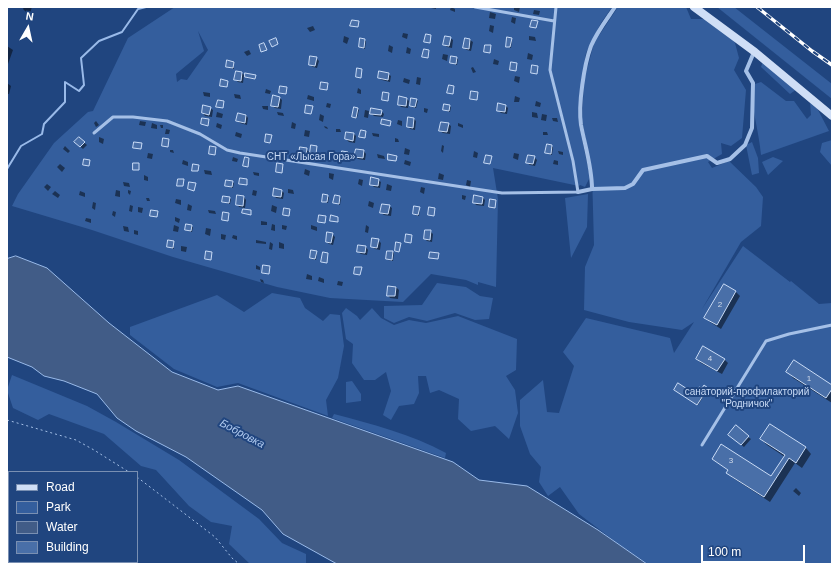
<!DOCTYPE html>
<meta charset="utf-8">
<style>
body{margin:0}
#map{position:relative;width:839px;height:571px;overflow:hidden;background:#20457f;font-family:Arial,sans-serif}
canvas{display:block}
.frame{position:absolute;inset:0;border:8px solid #fff;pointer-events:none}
.legend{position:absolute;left:8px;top:471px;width:130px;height:92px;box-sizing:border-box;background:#20457f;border:1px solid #798fb2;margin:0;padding:5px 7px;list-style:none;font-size:12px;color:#fff}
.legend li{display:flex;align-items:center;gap:8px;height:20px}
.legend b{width:20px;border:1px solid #798fb2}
.north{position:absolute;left:8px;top:8px;width:40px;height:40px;-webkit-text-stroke:3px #20457f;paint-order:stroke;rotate:9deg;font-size:11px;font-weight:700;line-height:16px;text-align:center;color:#fff}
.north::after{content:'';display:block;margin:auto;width:14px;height:18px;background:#fff;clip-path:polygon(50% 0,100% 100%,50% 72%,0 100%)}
.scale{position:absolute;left:701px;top:545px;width:104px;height:18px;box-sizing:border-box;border:2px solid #fff;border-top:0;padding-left:5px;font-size:12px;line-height:14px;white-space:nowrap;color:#fff;-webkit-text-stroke:3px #20457f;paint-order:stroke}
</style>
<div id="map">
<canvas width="839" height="571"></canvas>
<div class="frame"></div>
<ul class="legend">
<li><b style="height:5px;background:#cfdef6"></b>Road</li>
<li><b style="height:11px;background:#345e9d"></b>Park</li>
<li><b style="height:11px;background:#415c87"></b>Water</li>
<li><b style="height:11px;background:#496fa8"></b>Building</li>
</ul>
<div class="north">N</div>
<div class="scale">100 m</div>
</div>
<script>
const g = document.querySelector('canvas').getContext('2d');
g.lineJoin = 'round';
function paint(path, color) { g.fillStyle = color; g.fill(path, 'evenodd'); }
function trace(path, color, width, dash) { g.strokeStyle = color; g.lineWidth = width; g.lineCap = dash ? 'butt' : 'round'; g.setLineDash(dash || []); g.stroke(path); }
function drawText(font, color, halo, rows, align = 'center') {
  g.font = font + ' Arial,sans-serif'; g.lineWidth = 4; g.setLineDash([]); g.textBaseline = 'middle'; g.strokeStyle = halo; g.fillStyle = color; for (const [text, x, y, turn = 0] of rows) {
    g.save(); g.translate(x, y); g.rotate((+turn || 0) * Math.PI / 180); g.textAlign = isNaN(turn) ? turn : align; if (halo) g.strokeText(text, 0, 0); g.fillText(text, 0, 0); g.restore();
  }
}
paint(new Path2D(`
 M175 7H612L601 23 586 53 580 91 579 125 590 177 585 187 580 185 579 186 493 168 498 199 496 287 478 282V285L466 280 431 274 403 302 330 298 277 287 173 257 92 230 12 206 18 194 54 143 88 112 93 111 128 38ZM198 31 208 50 187 80 181 79 177 82 176 74 204 51Z
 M618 7H686L691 19H708L728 32 735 43 739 58 734 70 746 90 742 138 731 146 721 143 722 154 708 162 712 168 729 161 756 187 763 197 761 226 741 242 702 309 743 246 790 282 791 281 819 304 832 303V564H648L617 543 579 514 560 487 548 496 539 482 541 467 530 454 520 426V400L543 380 547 412 559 413 574 366 563 352 586 318 670 338 674 353 694 322 682 330 629 322 584 310 585 267 594 245 592 173 582 120 584 81 594 43Z
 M717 7H734L832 84V99Z
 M763 61 797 89 790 94 761 67Z
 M761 82 786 101H794L807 119 811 115 810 102 817 108 829 131 761 155C759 131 751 108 752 85Z
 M832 140V166L820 152 822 143Z
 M752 142 758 158 759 173 752 175 746 145Z
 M773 157 783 161 768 175 762 162Z
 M588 194 587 227 571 258 565 198Z
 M437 283 466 287 480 296 493 298 489 319 475 320 455 313 427 321 409 317 394 323 384 318V306L422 305Z
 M272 293 300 298 305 308 323 321 330 314 340 315 344 346 338 378 326 400 328 416 238 383 217 387 174 369 130 335V327L217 295 244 312Z
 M346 308 357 316 360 320 372 308 381 318 394 325 409 320 426 323 458 316 517 339 516 370 506 376 515 390 518 413 509 439 495 426 471 431 458 419 459 399 439 390 430 393 426 376H418L419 393 414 404 399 406 391 420 383 415 391 391 386 372 375 380H364L352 363 353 344 346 339 342 313Z
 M12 375 87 406 116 422 179 460 259 519 282 543 306 554V564H250L229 544 232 526 211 522 189 506 156 470 141 466 104 434 49 414 38 420 13 408 7 390Z
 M352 381 361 394V401L346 403V382Z
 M334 414C372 424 411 434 446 453L445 458 332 418Z`), '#345e9d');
const water = new Path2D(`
 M16 256 47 268 109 323 172 372 218 390 238 386 453 462 479 480 527 486 598 530 647 564H337L283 534 262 510 186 457 136 431 117 418 97 394 64 381 44 376 32 367 7 357V259Z`);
paint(water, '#415c87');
trace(water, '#99bae9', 1);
paint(new Path2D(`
 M24 7H32L30 13 26 12 23 9Z
 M430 7H436V9L431 8Z
 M451 7 455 9V12L450 10Z
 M514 7H520L519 12 514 10Z
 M534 10 540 11 539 15 533 14Z
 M490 12 496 14 495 19 489 18Z
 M512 17 516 18 515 24 511 22Z
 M490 25 494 26 493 33 489 31Z
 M313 26 315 30 310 32 307 28Z
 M403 33 408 34 407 39 402 37Z
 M344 36 349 38 347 44 343 42Z
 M529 36 535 37 536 41 529 40Z
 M450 38 453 40 452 48 447 47 444 44Z
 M466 39 470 40 473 42 471 51 467 50 464 48Z
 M511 39 512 40 511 48 508 47 507 46Z
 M361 40 366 41 365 49 360 47Z
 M389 45 393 47 392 53 388 51Z
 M7 46 13 50 8 64 7 63Z
 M407 47 411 49 410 54 406 53Z
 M249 50 251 54 247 56 244 52Z
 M528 53 533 55 532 60 527 59Z
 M443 54 448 55 447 61 442 59Z
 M452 57 458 59 457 65 451 63Z
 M316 58 319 61 317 68 313 67 310 65Z
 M494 59 499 61 498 65 493 64Z
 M234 63V69L227 67Z
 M473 67 476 72 473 73 471 68Z
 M242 73 246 77 255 76 256 79 247 78 244 75 243 83 238 82 235 79Z
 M388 74 391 76 390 82 382 80 379 78Z
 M515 76 520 77 519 83 514 81Z
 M417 77 421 78 420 85 416 84Z
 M404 78 410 80 409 84 403 82Z
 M7 83 11 86 9 94H7Z
 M358 88 361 90V94L357 93Z
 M266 89 271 91 270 94 265 93Z
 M203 92 210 93V97L204 96Z
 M234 94 240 95 241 99 235 98Z
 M308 95 314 97V101L307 99Z
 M515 96 520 98 519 102H514Z
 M280 98 282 100 281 109 275 108 272 105Z
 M407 99 409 101 408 108 401 107 399 105Z
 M417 100 418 101 416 108 412 107 411 106Z
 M536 101 541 103 540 107 535 106Z
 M327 103 331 104 330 108 326 107Z
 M445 105 451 107 450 112 444 110Z
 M262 106H268V110L263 109Z
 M506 106 508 108 507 114 501 113 498 110Z
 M210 108 213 110 212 117 205 116 203 113Z
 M424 108 428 109 427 113 424 112Z
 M358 109 359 110 357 118H354L353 117Z
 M365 110 369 111 368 118 364 117Z
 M381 111 384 114 383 117 374 116 371 113Z
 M217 112 223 114 222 118 216 117Z
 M277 112 283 113 284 116 278 115Z
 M532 112 537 113 538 118 532 117Z
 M320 114 324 116 323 122 319 120Z
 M542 114 547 115 546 121 541 120Z
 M246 115 248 118 247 125 240 123 238 121Z
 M552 118H557L558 122 553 121Z
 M414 119 416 121 415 130 410 129 408 126Z
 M398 120 402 121V126L397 124Z
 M96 121 99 125 96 127 94 123Z
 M140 121 146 122 145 126 139 125Z
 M292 122 296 124 295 129 291 128Z
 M152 123 157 125V129L151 128Z
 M217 123 222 125 221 129 216 127Z
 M458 123 463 125V128L458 126Z
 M448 124 451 126 450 134 443 133 440 131Z
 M160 125H163V128H161Z
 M324 126 327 127 328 129 325 128Z
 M166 129 170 130 169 134H165Z
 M336 129H340L341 132H336Z
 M305 130 310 131 309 137 304 136Z
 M236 132 242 134 241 138 235 136Z
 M543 132H547L548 135H543Z
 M372 133 379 134V137L373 136Z
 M354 134 356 136 355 143 349 142 346 139Z
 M99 137 104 139 103 144 99 142Z
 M79 138 87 145 83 149 75 142Z
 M395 138 398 139 399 142H395Z
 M442 145 444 146 443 153 441 151Z
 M65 146 70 151 68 153 63 149Z
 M548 146 553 147 552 155 546 153Z
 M405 148 410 150 409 155 404 154Z
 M306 149 309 152 308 158 302 157 300 154Z
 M170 150H173L174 153 170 152Z
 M364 151 366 154 365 160 358 159 355 156Z
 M474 151 478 153 477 158 473 157Z
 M558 151 563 152V155L559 154Z
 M148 153 153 154 152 159 147 158Z
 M348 153 350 155 349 162 344 161 341 158Z
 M514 153 519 154 518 160 513 158Z
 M377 154 384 156 385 159 378 158Z
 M233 157 238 159 237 162 232 161Z
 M534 157 537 160 535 166 530 165 527 163Z
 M183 160 188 162V166L182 164Z
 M405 160 411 162 410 166 404 164Z
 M554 160 558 161V165L553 164Z
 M60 164 65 168 62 172 57 167Z
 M305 169 310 171 309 176 304 174Z
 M204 170 211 171 212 175 205 174Z
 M253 172 259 173V176L254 175Z
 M329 173 334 174 333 180 329 178Z
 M439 173 444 175 443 180 438 179Z
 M144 175 148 177V181L144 180Z
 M359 179 363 180 362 186 358 184Z
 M378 180 381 182 380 188 374 187 371 184Z
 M467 180 471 181 470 187 466 185Z
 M227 181 234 183 233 188 226 186Z
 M123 182 129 183 130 187 124 186Z
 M47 184 51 187 48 191 44 187Z
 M387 184 392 186 391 191 386 190Z
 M421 187 425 188 424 194 420 192Z
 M288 189 293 190 294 194 288 193Z
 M116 190 120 191V197L115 196Z
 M128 190 131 191 130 195 128 193Z
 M253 190 257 191 256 196 252 195Z
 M55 191 60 195 58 198 52 194Z
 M80 191 85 193V197L79 195Z
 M282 191 284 193 283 199 276 198 274 195Z
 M324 195 329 197 328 203 323 201Z
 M462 195 466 196 465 200 462 199Z
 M336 196 341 198 340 205 335 203Z
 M475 196 483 198 485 200 484 206 476 205 474 202Z
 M224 197 231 199 230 204 223 202Z
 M244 197 246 200 245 208 239 207 237 204Z
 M146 198H149L150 201H147Z
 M176 199 181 200V205L175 203Z
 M369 201 374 203 373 208 368 206Z
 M93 202 96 203 95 210 92 208Z
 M188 204 192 206 191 211 187 210Z
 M130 205 133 206 132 212 129 211Z
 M272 205 277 207 276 213 271 211Z
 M389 206 392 208 391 216 384 215 381 213Z
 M138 207 143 208 142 213 138 212Z
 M419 208 420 209 419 216 415 215 414 214Z
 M208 210 215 211 216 214 209 213Z
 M113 211 116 212 115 217 112 215Z
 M175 217 180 219 179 223 175 221Z
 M86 218 91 219V223L85 221Z
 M261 221 267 222V225H261Z
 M272 224 275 225V231L271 230Z
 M174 225 179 227 178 232 173 231Z
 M187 225 193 227 192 232 186 230Z
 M282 225 287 226 286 230 282 229Z
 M311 225 317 227V231L311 229Z
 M366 225 369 227 368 233 365 232Z
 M123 226 128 227 129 232 124 231Z
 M206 228 211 229 210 236 205 234Z
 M134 230 138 231V235L134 234Z
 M430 231 433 234 432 242 427 241 425 239Z
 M221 234 226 235 225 240 221 239Z
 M332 234 335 237 333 245 329 244 327 242Z
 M233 235 237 236V240L232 238Z
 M256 240 266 242V244L256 243Z
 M378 240 381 243 380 250 375 249 372 246Z
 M174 242V249L168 247Z
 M270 242 273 244 272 250 269 249Z
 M279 242 284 244V249L279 248Z
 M181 246 187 247 186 252 181 251Z
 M366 247 368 250 367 255 361 254 358 252Z
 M316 252 317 253 316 260 312 259 311 258Z
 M393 252 394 253 393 261 388 260 387 259Z
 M256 265 260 267V270L256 269Z
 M307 274 312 276V280L306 279Z
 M319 277 324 279V283L318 281Z
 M260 279 263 280 264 283 261 282Z
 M338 281 343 282 342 286 337 285Z
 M724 286 736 292 740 296 721 329 710 322 706 318Z
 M389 287H396L399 290 398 299 390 298 388 295Z
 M697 359H724L728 363 722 374 701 363Z
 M788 372 832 386V403L793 378Z
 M707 388 708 389 698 405 675 390 695 395Z
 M770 425 806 448 811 454 802 468 795 463 770 502 733 478 728 473 729 471 713 459 771 478 785 457 767 445 761 439Z
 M732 437H748L751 439 744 447Z
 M796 488 801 493 799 496 793 491Z`), '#0007');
trace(new Path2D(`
 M7 169 21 146 42 134 44 124 65 102V82L79 91 84 85 81 58 99 41 122 32 138 9 146 7`), '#99bae9', 2);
const building = new Path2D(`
 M352 20 359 21 358 27 350 26Z
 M532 20 538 21 536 28 530 27Z
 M426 34 431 35 430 43 424 42Z
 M445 36 451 37 449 46 443 45Z
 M507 37 512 38 510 47H506Z
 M276 38 278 44 272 47 269 41Z
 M360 38 365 39 364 48 359 47Z
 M465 38 470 39 469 49 463 48Z
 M264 43 267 50 261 52 259 45Z
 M485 45H491L490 53 484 52Z
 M424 49 429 50 428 58 422 57Z
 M310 56 317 57 315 66 309 65Z
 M451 56 457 57 456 64 450 63Z
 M227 60 234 62 233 68 226 67Z
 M511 62 517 63 516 71 510 70Z
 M532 65 538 66 537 74 531 73Z
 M357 68 362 69 361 78 356 77Z
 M236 71 242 72 241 81 234 80Z
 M379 71 389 73 388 80 378 78Z
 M245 73 256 75 255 79 245 77Z
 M221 79 228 81 227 87 220 86Z
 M321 82 328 83 327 90 320 89Z
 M449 85 454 86 453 94 447 93Z
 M280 86 287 87 286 94 279 93Z
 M471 91 478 92 477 100 470 99Z
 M383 92 389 93 388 101 382 100Z
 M273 95 280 97 278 107 271 106Z
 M399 96 407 98 406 106 398 105Z
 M411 98 417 99 415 107 410 106Z
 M218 100 224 101 223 108 216 107Z
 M498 103 506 105 505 112 497 111Z
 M444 104 450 105 449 111 443 110Z
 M203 105 211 107 209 115 202 113Z
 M306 105 313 106 311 114 305 113Z
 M354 107 358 108 356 118 352 117Z
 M371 108 382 110 381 115 370 114Z
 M238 113 246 115 245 123 236 121Z
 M408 117 414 118 413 128 407 127Z
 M202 118 209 119 208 126 201 124Z
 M382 119 391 121 390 126 381 124Z
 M441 122 449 123 447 132 439 131Z
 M361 130 366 131 365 138 359 137Z
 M346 132 354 133 353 141 345 139Z
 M266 134 272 135 270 143 265 142Z
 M79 137 85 142 80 147 74 142Z
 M163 138 169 139 168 147 162 146Z
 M134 142 142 143 141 149 133 148Z
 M547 144 552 145 551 154 545 153Z
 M311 145 317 146 316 154 310 153Z
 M210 146 216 147 215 155 209 154Z
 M300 147 307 148 306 156 299 154Z
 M356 149 364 150 363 158 354 157Z
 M342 151 348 152 347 160 340 159Z
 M388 154 397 156 396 161 388 160Z
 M486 155 492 156 490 164 484 163Z
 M528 155 535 156 533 164 526 163Z
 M245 157 249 158 248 167 243 166Z
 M84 159 90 160 89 166 83 165Z
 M133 163H139V170H133Z
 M277 163 283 164 282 173 276 172Z
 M193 164 199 165 198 171H192Z
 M371 177 379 179 378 186 370 185Z
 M240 178 247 179V185L239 184Z
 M178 179H184L183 186H177Z
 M226 180 233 181 232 187 225 186Z
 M189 182 196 183 194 191 188 189Z
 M274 188 282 190 281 197 273 196Z
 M323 194 328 195 327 202H322Z
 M237 195 244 196 243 206 236 205Z
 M335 195 340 196 339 204 333 203Z
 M474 195 483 197 482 204 473 203Z
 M223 196 230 197 229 203 222 202Z
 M490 199 496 200 495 208 489 207Z
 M382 204 390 205 388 214 380 213Z
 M414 206 420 207 418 215 413 214Z
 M429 207 435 208 434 216 428 215Z
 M284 208 290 209 289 216 283 215Z
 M243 209 251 210V215L242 213Z
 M151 210 158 211 157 217 150 216Z
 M223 212 229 213 228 221 222 220Z
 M319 215 326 216 325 223 318 222Z
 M331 215 338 217V222L330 221Z
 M186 224 192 225 191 231 185 230Z
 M425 230H431L430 240 424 239Z
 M327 232 333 233 331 243 326 242Z
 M406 234 412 235 411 243 405 242Z
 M372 238 379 239 377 248 371 247Z
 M168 240 174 241 173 248 167 247Z
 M396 242 401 243 399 252 395 251Z
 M358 245 366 246 365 253 357 252Z
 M311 250 317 251 315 259 310 258Z
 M206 251 212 252 211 260 205 259Z
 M387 251H393L392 260 386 259Z
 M323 252 328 253 327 263 321 262Z
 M430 252 439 253 438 259 429 258Z
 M263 265 270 266 269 274 262 273Z
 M355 267H362L360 275 354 274Z
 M724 284 736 291 717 325 704 318Z
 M388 286 396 287 395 296H387Z
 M703 346 725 359 717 371 696 359Z
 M794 360 832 385V389L826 398 786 372Z
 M678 383 695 394 699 387 702 388 704 385 708 388 697 405 674 390Z
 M770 424 806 447 796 463 789 458 764 497 726 473 728 470 712 459 721 444 771 476 785 455 760 439Z
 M736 425 749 436 741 445 728 435Z`);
paint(building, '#496fa8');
trace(building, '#c9dbf6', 1);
trace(new Path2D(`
 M7 420 76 440 94 450 129 472
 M137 477 215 537 232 558 239 564`), '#a5c0e7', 1, [2, 3]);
trace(new Path2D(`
 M475 7 554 21
 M94 133 113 117H133L167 121 200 134 227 150 240 153 502 193 578 192 573 161 550 70 556 7
 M702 445 766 341 789 334 832 325`), '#a5c0e7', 3);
trace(new Path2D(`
 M592 189 625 188 633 184 643 170 707 156 717 163 730 159 745 145 752 128 753 83 746 71 754 52
 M578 192 592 189C592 167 585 146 581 125 578 105 584 65 591 46 597 32 607 19 615 7`), '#a5c0e7', 4);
trace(new Path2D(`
 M694 7 755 52 832 116`), '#cfdef6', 8);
const rail = new Path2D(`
 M757 7 812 51 832 65`);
trace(rail, '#fff', 3.5);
trace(rail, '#20457f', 2, [6]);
drawText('8px', '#d2dbe9', null, [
 ["2",720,305],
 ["4",710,359],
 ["1",809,379],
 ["3",731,461]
]);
drawText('10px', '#c9dbf6', '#20457f', [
 ["СНТ «Лысая Гора»",311,157],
 ["санаторий-профилакторий",747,392],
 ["\"Родничок\"",747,404]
]);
drawText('italic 11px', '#b0caef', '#20457f', [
 ["Бобровка",242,434,28]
]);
</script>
